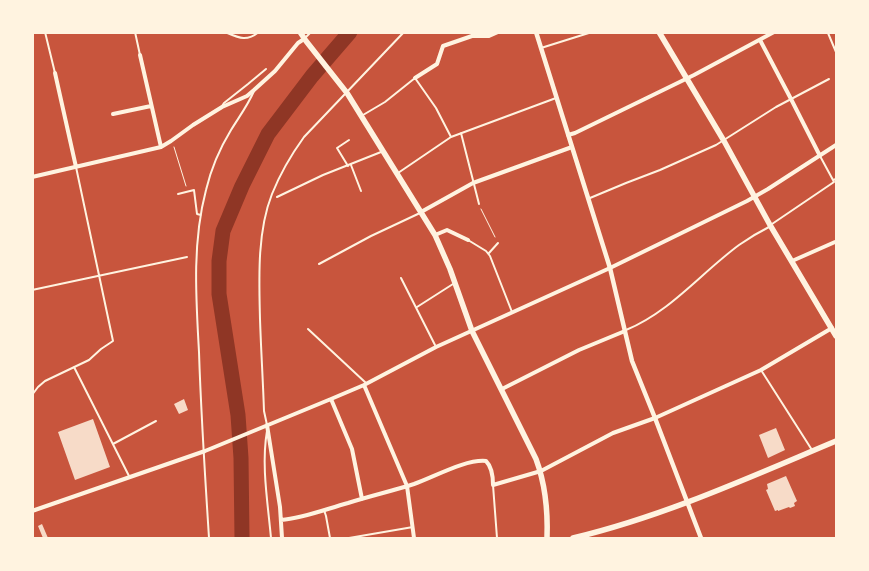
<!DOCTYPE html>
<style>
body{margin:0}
#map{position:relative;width:869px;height:571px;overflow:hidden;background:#c8553d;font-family:Manrope,sans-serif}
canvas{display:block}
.frame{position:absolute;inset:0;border:34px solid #fff3e0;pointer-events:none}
</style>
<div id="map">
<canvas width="869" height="571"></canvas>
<div class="frame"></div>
</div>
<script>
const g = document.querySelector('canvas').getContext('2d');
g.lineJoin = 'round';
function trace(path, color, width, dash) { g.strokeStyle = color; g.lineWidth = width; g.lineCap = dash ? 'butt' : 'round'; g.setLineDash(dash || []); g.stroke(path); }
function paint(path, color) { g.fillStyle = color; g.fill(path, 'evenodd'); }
trace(new Path2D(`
 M242 538 241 458 238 415 219 294V261L223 231 242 186 268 134 312 76 350 32`), '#8f3625', 15);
paint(new Path2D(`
 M184 399 188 410 179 414 174 404Z
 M93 419 110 467 75 480 58 432Z
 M776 428 785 450 768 458 759 435Z
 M786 476 797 501 794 503 795 506 790 508 789 507 778 511V510L775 511 766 490 768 489 767 484Z
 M42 524 48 538H43L38 526Z`), '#f7dbc8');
trace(new Path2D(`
 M174 147 186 186
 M481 209 495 237`), '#fff3e0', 1);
trace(new Path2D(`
 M45 32 55 73
 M135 32 140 55
 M225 32C239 38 246 42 259 32
 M828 33 836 52
 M306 37 311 32
 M541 48 592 32
 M222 106 224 103 248 84 266 69
 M363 115 385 102 415 78 436 108 451 137
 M461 133 479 204
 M820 156 833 180
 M351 165 361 191
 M348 166 337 148 349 140
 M398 173 451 137 556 98
 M178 194 194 190 197 214 201 215
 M277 197 323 175 381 152
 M590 198 626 183 660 170 716 145 776 107 829 79
 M772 224 834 182 833 180 836 179
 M468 240 486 251 490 256 512 312
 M489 253 498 243
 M319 264 371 236 420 213
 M401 278 435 345
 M32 290 187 257
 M417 307 453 284
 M308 329 366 383
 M626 330C670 312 701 273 739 245 749 238 759 232 769 227
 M74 367 129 476
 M761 370 812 450
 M32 395 38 387 45 381 89 360 101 349 113 341 76 167
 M267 425 264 411C263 381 261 350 260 319 259 279 257 232 272 194 280 174 291 155 304 137L404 32
 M267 431C261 465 268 504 271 538
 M113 444 156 421
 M493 485 497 538
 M324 510 326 516 330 538
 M209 538C205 476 201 415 199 352 196 298 192 243 206 190 211 169 220 148 231 130 239 117 248 105 254 91
 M349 538 413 527`), '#fff3e0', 2);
trace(new Path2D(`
 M827 32H828
 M760 40 791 99 820 156
 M140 55 161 147
 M55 73 76 167
 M415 78 437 64 443 46 472 36H489L498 32
 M113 114 151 106
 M568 135 575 133 694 75 774 32
 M32 177 161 147 171 141 193 125 222 107 247 96 254 90 275 71 298 43 304 39
 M421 212 473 183 572 147
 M435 235 447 230 468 240
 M792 261 835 242
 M364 385 407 486 414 538
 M502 389 579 350 625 331
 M331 399 352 449 362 499
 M267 425 280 507 282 538
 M32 511 205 451 331 399 364 385 436 347 610 268 747 201 768 189 836 145
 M281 520C304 518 326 509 348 503 370 496 392 491 414 484 434 477 466 459 486 461 492 467 493 477 493 485L541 471 613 433 655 418 761 370 832 328`), '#fff3e0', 4);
trace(new Path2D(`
 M536 32 610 268 632 361 655 418 701 538`), '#fff3e0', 4.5);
trace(new Path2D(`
 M300 32 306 41 347 93 435 235 450 269 472 331 536 459C546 486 548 511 547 538
 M659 32 724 141 770 225 836 336`), '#fff3e0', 5.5);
trace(new Path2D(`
 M573 538C665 516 750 477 836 441`), '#fff3e0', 5.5);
</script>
